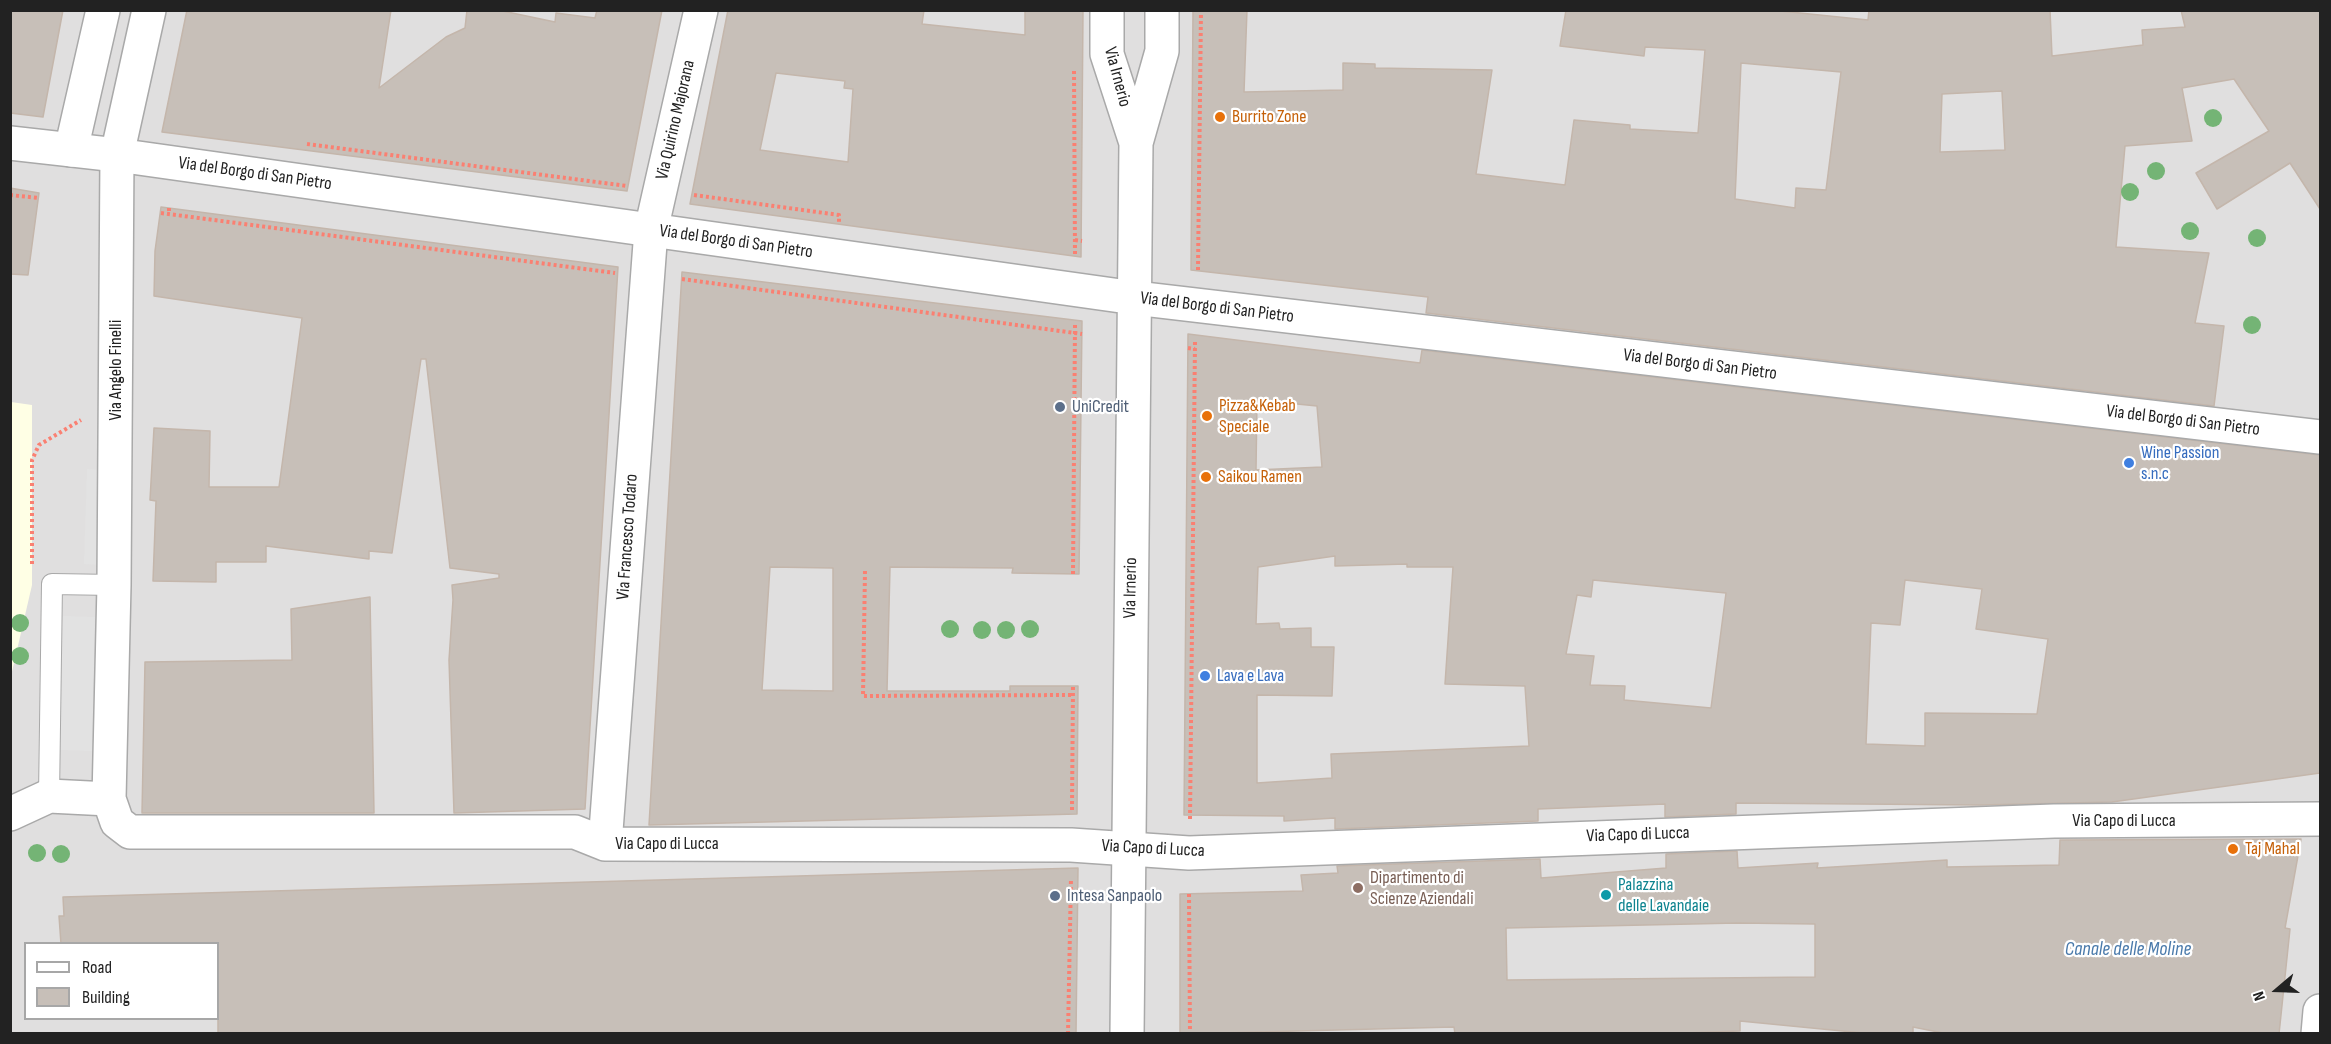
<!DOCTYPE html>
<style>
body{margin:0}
#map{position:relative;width:2331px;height:1044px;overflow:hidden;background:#f2efe9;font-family:"Sofia Sans Condensed",sans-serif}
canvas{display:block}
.frame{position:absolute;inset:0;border:12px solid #222;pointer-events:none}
.legend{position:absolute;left:24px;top:942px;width:195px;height:78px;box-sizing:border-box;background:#fff;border:2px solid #a7a7a7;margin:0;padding:8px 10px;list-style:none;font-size:18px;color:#222}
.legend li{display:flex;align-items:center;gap:12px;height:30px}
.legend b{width:30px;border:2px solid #a7a7a7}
.north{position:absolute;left:2247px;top:960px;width:60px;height:60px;-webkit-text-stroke:4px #fff;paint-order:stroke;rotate:251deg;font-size:16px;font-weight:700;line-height:24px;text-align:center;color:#222}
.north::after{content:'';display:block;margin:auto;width:21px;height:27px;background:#222;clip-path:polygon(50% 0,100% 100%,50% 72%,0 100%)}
</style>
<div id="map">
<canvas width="2331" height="1044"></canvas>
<div class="frame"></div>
<ul class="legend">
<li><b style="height:8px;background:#fff"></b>Road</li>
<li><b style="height:16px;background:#c7bfb8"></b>Building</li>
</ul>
<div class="north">N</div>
</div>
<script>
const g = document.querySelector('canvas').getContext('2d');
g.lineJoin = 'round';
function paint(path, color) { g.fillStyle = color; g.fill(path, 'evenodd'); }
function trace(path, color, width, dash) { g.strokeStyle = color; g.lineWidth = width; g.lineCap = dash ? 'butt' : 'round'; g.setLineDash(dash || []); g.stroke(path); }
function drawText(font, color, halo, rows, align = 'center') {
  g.font = font + ' "Sofia Sans Condensed",sans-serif'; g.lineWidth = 4.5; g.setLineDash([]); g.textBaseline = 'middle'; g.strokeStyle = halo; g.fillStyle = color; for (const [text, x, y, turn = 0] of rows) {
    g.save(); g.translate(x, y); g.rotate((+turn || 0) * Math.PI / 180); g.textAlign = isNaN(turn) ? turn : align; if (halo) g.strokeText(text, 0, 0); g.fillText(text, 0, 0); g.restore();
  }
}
paint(new Path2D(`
 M10 11H2320V1033H11ZM26 944H218V1018H26Z`), '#e0dfdf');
paint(new Path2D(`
 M11 402 32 405V585L11 676Z`), '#ffffe5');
paint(new Path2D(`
 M87 469 106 470 103 565 84 564Z
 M63 616 95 617 92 751 60 750Z`), '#e2e2e2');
const building = new Path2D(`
 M10 10H63L43 117 10 113Z
 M187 10H391L379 88 446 37 465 28 467 10H498L555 22 556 13 595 18 597 10H662L627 191 162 132Z
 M728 10H924L922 24 1025 35V10H1083L1081 257 690 204ZM776 73 845 81 844 88 853 89 848 162 760 150Z
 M1193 10H1247L1244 92 1343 90V63L1375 64V68L1492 70 1476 174 1565 185 1574 120 1630 125V129L1698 133 1705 50 1645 47 1644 56 1560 46 1566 10H1771L1868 20 1869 10H2050L2052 56 2143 45 2142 30 2185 27 2181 10H2320V209L2290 163 2217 209 2196 173 2269 131 2234 79 2182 88 2192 141 2125 146 2116 247 2209 253 2195 323 2224 326 2214 406 1426 313 1428 297 1191 270ZM1741 63 1841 72 1826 190 1796 188 1795 208 1735 199ZM2002 91 2005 150 1940 152 1942 94Z
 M10 188 39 193 28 275 10 274Z
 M161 207 618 267 585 809 454 813 449 660 453 600 452 585 499 578V574L450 568 426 359H421L392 553 369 551V559L266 546V562H216V582L153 581 156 501 150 500 154 428 210 431 209 487H279L302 318 154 296 155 251Z
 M682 272 1082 321 1079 574 1012 573 1013 568 890 567 887 691H1010V686H1078L1077 814 649 825ZM770 567 833 568V691L762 690Z
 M1188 334 1420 363 1422 350 2320 455V773L2112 802 1980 805 1736 803V814L1665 817V804L1538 809V821L1335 829V818L1284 821V816L1184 815ZM1257 400 1317 406 1322 467 1256 470ZM1335 556V566L1407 564V567H1453L1445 684 1525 686 1529 746 1331 754 1332 778 1257 783V695L1332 696 1334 647H1311V628L1280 629 1279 623 1256 624 1258 567ZM1593 580 1726 593 1711 708 1624 700 1625 686 1590 685 1594 656 1566 654 1577 595 1591 597ZM1905 580 1982 589 1976 629 2048 639 2037 714 1925 713V746L1866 744 1871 623 1900 625Z
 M370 597 374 813H142L145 662 292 660 291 609Z
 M2301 839 2285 928 2290 929 2279 1034H1948L1913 1027V1034H1873L1740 1021V1031L1657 1034H1455L1454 1027 1180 1034V894L1303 891 1301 875 1338 873 1337 866 1540 859 1541 878 1666 868V854L1737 851 1738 868 1818 863 1817 868 1947 860V867L2059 865 2060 840ZM1738 923 1815 924V977L1507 980 1506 928Z
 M1078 868 1076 1034H218V944H61L59 916H64L63 897Z`);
paint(building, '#c7bfb8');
trace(building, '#c4b6ab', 1.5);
const service = new Path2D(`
 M49 796 52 584 114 585`);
const minor = new Path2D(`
 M149 10 117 155 114 585 109 799 117 822 130 832H575L605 844 1071 845 1189 853 2054 821 2320 819
 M71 150 103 10
 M1135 298 2320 437
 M10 814 49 796 109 799
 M605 844 651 230 701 10
 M2318 1034 2320 1011`);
const tertiary = new Path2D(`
 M1107 10V54L1136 143
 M10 143 117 155 1135 298
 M1127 1034 1136 143 1162 51V10`);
trace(service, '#a9a9a9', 22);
trace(minor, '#a9a9a9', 36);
trace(tertiary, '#a9a9a9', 36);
trace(new Path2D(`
 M1074 71 1075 256
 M307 144 627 186
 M10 195 39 198
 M694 195 839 215V223
 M169 208V214
 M161 213 615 273
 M1075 240 1082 241
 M1198 270 1201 10
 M682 279 1082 334
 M1188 348 1195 349
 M32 564V460L39 445 81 420
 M865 571 863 696 1073 695
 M1073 574 1075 325
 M1072 810 1073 686
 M1190 819 1195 341
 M1189 894 1190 1034
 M1068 1034 1071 878`), '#fa8072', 4, [3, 3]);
trace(service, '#fff', 20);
trace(minor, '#fff', 33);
trace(tertiary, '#fff', 33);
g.fillStyle = '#74b475';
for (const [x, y] of [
 [2213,118],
 [2156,171],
 [2130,192],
 [2190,231],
 [2257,238],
 [2252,325],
 [20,623],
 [950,629],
 [1030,629],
 [982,630],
 [1006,630],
 [20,656],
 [37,853],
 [61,854]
]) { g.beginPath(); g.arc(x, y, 9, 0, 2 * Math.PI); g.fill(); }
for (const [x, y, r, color] of [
 [1220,117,6,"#e8710a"],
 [1060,407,6,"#5c6f8a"],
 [1207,416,6,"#e8710a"],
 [2129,463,6,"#3f7fe0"],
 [1206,477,6,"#e8710a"],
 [1205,676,6,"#3f7fe0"],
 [2233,849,6,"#e8710a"],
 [1358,888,6,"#8d6e63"],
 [1606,895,6,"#0f9aa8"],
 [1055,896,6,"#5c6f8a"]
]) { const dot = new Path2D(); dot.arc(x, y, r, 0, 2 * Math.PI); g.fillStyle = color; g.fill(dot); trace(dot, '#fff', 2); }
drawText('18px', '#222', '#fff', [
 ["Via Irnerio",1117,77,75],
 ["Via Quirino Majorana",676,120,-77],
 ["Via del Borgo di San Pietro",255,174,8],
 ["Via del Borgo di San Pietro",736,242,8],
 ["Via del Borgo di San Pietro",1217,308,7],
 ["Via del Borgo di San Pietro",1700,365,7],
 ["Via Angelo Finelli",116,370,-90],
 ["Via del Borgo di San Pietro",2183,421,7],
 ["Via Francesco Todaro",628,537,-86],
 ["Via Irnerio",1131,588,-89],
 ["Via Capo di Lucca",2124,821],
 ["Via Capo di Lucca",1638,835,-2],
 ["Via Capo di Lucca",667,844],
 ["Via Capo di Lucca",1153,849,3]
]);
drawText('18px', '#c56008', '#fff', [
 ["Burrito Zone",1232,117],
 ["Pizza&Kebab",1219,406],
 ["Speciale",1219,427],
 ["Saikou Ramen",1218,477],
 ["Taj Mahal",2245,849]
], 'left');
drawText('18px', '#4e5e75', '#fff', [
 ["UniCredit",1072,407],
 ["Intesa Sanpaolo",1067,896]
], 'left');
drawText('18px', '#366cbe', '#fff', [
 ["Wine Passion",2141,453],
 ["s.n.c",2141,474],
 ["Lava e Lava",1217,676]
], 'left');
drawText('18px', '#785e54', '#fff', [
 ["Dipartimento di",1370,878],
 ["Scienze Aziendali",1370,899]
], 'left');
drawText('18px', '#0d838f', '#fff', [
 ["Palazzina",1618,885],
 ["delle Lavandaie",1618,906]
], 'left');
drawText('italic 20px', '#4a7aab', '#fff', [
 ["Canale delle Moline",2128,950]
]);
</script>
